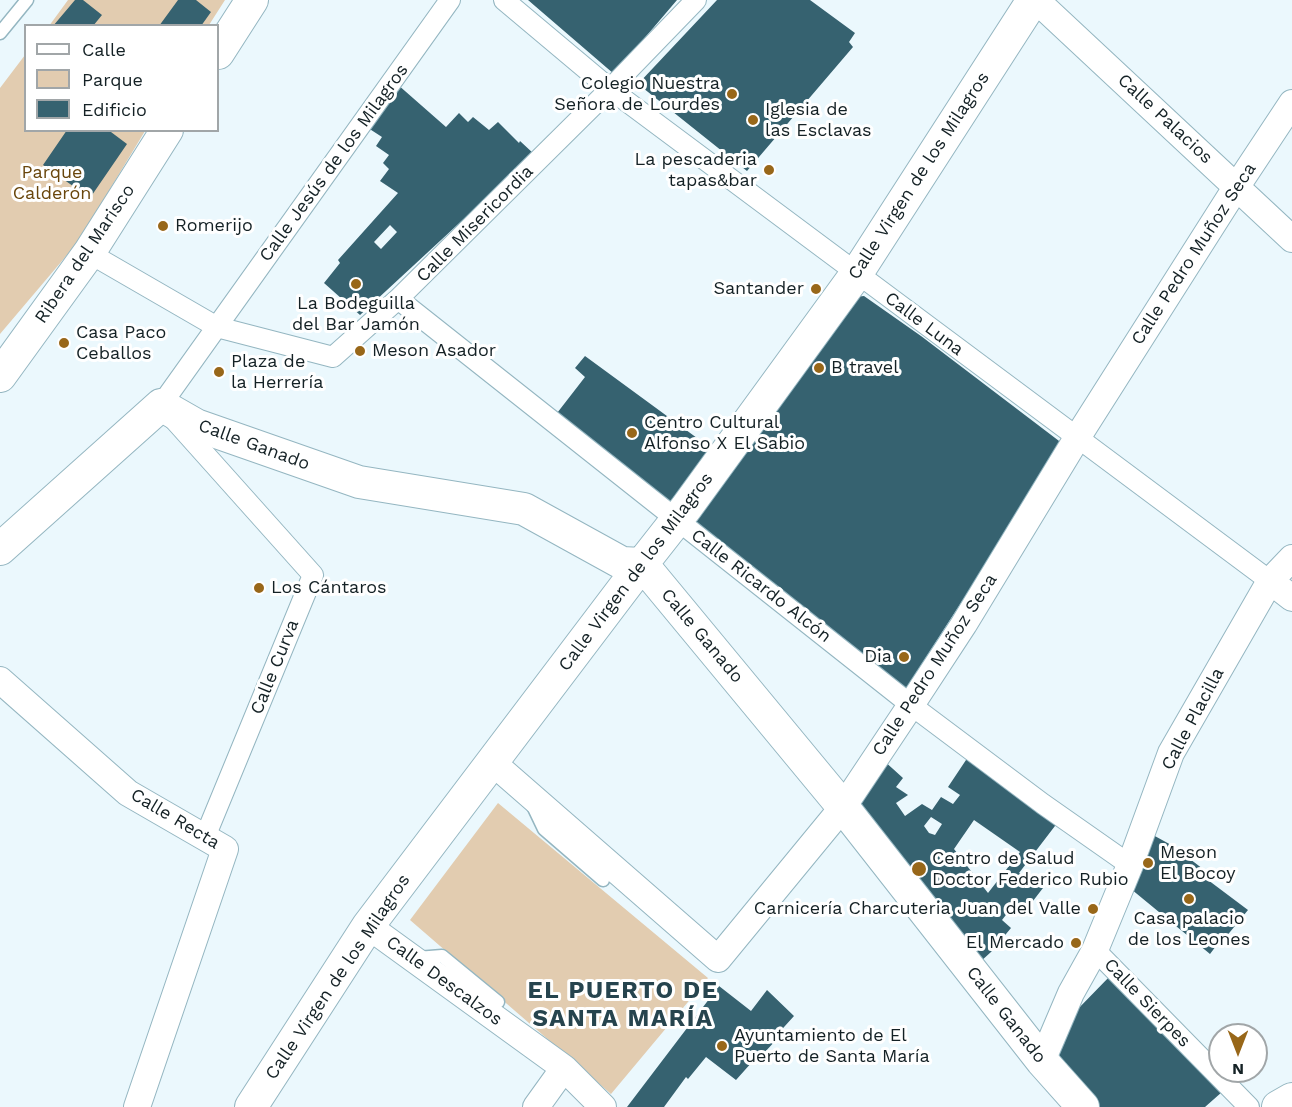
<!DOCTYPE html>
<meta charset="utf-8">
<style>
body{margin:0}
#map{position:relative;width:1292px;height:1107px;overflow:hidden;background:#ebf8fd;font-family:"Work Sans",sans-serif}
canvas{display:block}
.legend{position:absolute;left:24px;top:24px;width:195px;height:108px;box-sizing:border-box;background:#fff;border:2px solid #a1a6a8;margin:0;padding:8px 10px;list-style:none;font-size:18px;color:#142125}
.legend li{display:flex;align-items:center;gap:12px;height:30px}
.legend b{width:30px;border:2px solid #a1a6a8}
.north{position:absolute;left:1208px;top:1023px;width:60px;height:60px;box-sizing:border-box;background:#fff;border:2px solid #a1a6a8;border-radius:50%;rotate:180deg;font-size:16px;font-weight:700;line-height:24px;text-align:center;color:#142125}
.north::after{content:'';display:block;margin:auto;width:21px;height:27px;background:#986719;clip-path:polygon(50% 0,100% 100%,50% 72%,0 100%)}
</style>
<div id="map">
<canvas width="1292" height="1107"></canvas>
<ul class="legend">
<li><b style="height:8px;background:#fff"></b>Calle</li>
<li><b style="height:16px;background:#e2ccb0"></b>Parque</li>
<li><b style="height:16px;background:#366270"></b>Edificio</li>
</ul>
<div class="north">N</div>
</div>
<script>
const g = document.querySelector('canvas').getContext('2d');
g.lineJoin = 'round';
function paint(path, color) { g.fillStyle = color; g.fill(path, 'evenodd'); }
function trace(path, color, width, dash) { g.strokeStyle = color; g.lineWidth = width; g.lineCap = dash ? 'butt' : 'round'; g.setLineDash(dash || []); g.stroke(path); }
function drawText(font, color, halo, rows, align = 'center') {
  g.font = font + ' "Work Sans",sans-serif'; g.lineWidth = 6; g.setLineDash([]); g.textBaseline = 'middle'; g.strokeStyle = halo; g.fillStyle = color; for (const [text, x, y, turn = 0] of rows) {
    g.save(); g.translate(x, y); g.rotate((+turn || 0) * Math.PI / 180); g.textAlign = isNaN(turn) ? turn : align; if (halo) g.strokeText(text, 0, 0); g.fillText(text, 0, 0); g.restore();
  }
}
paint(new Path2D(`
 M68 0H225L209 25 49 26Z
 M25 55 26 130 145 131 78 242 0 334V88Z
 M498 803 708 978 611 1094 410 920Z`), '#e2ccb0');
paint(new Path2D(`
 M75 0H83L102 15 93 26H53Z
 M178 0H196L211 12 201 26H159Z
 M528 0H677L614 74Z
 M717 0H810L855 33 849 42 853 47 747 171 638 84Z
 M397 84 446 127 459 113 468 122 473 117 489 130 498 122 519 143 520 141 534 154 360 315 324 283 340 263 338 260 398 193 380 181 389 169 383 163 389 155 376 146 382 137 365 126ZM390 225 397 232 381 249 374 242Z
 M67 130H113L111 132 127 144 90 198 43 165Z
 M864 296 921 336 1063 444 905 690 694 525 855 297Z
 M585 356 712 449 670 507 554 417 585 377 575 368Z
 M968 757 1058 822 1019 873 1043 888 1026 910 1016 902 1002 920 1011 928 991 952 980 962 853 801 882 759 903 778 896 787 908 795 896 803 905 816 922 804 932 810 941 797 953 804 960 795 948 787ZM931 817 942 824 935 835 929 833 924 826ZM974 820 1020 852 988 893 954 849Z
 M1153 835 1173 846 1203 869 1200 874 1248 910 1221 943 1219 942 1210 954 1131 889Z
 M1111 975 1222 1092 1205 1107H1098L1074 1077 1066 1063 1060 1064 1058 1045 1064 1044 1068 1026 1074 1013Z
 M719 986 751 1011 767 990 794 1016 775 1037 777 1039 764 1053 761 1052 736 1080 706 1057 688 1079 686 1077 664 1107H627Z`), '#366270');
const service = new Path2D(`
 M0 33 27 0
 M533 806 544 829 603 880
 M417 958 442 956 498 1002`);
const pedestrian = new Path2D(`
 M504 0 610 89 1270 581
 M89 253 217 327 333 357 398 299 610 89 696 0
 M398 299 911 705 1043 804 1130 865
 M205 837 313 575 161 405 450 0
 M1095 950 1249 1107`);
const minor = new Path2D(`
 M1036 0 1292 239
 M1270 581 1292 598
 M0 680 128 793 225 849 137 1107
 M492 762 718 959 843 807 911 705 964 624 1077 438 1237 186 1292 103
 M368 926 564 1068 603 1107
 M1042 1061 1071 993 1095 950 1130 865 1171 753 1270 581 1292 558
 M536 1107 564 1068`);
const tertiary = new Path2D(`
 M218 53 252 0
 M0 376 89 253 167 130
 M0 549 161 405 196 425 359 482 524 509 622 563 642 564 843 807 1042 1061 1083 1107
 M251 1107 368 926 642 564 686 508 857 273 1033 0
 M1278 1107 1292 1099`);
trace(service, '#94b6c1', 15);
trace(pedestrian, '#94b6c1', 22);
trace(minor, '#94b6c1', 28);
trace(tertiary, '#94b6c1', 34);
trace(service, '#fff', 12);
trace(pedestrian, '#fff', 20);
trace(minor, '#fff', 26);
trace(tertiary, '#fff', 32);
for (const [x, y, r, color] of [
 [732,94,6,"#986719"],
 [753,120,6,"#986719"],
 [769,170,6,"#986719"],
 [163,226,6,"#986719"],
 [356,284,6,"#986719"],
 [816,289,6,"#986719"],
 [64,343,6,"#986719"],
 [360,351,6,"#986719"],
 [819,368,6,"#986719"],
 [219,372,6,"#986719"],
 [632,433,6,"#986719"],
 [259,588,6,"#986719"],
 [904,657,6,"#986719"],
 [1148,863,6,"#986719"],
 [919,869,8,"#986719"],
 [1189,899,6,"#986719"],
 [1093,909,6,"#986719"],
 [1076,943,6,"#986719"],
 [722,1046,6,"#986719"]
]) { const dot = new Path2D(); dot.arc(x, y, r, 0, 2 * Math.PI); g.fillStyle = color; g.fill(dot); trace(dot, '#fff', 2); }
drawText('18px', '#142125', '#fff', [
 ["Colegio Nuestra",720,84,"right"],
 ["Señora de Lourdes",720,105,"right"],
 ["Iglesia de",765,110],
 ["las Esclavas",765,131],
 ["La pescaderia",757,160,"right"],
 ["tapas&bar",757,181,"right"],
 ["Romerijo",175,226],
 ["Santander",804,289,"right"],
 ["La Bodeguilla",356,304,"center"],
 ["del Bar Jamón",356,325,"center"],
 ["Casa Paco",76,333],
 ["Ceballos",76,354],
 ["Meson Asador",372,351],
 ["Plaza de",231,362],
 ["la Herrería",231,383],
 ["B travel",831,368],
 ["Centro Cultural",644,423],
 ["Alfonso X El Sabio",644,444],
 ["Los Cántaros",271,588],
 ["Dia",892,657,"right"],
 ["Meson",1160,853],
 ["El Bocoy",1160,874],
 ["Centro de Salud",932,859],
 ["Doctor Federico Rubio",932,880],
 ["Carnicería Charcuteria Juan del Valle",1081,909,"right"],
 ["Casa palacio",1189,919,"center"],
 ["de los Leones",1189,940,"center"],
 ["El Mercado",1064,943,"right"],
 ["Ayuntamiento de El",734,1036],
 ["Puerto de Santa María",734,1057]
], 'left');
drawText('18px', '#142125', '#fff', [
 ["Calle Palacios",1165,119,43],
 ["Calle Jesús de los Milagros",334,163,-54],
 ["Calle Virgen de los Milagros",919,176,-57],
 ["Calle Misericordia",475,224,-45],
 ["Ribera del Marisco",85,254,-56],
 ["Calle Pedro Muñoz Seca",1194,254,-57],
 ["Calle Luna",924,324,37],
 ["Calle Ganado",254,445,20],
 ["Calle Virgen de los Milagros",636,572,-53],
 ["Calle Ricardo Alcón",761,586,38],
 ["Calle Ganado",702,636,50],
 ["Calle Pedro Muñoz Seca",935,665,-57],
 ["Calle Curva",275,667,-68],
 ["Calle Placilla",1193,719,-62],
 ["Calle Recta",175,819,31],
 ["Calle Virgen de los Milagros",338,977,-56],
 ["Calle Descalzos",444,981,36],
 ["Calle Sierpes",1147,1003,46],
 ["Calle Ganado",1006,1015,52]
]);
drawText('18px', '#69460c', '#fff', [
 ["Parque",52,173],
 ["Calderón",52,194]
]);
g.letterSpacing = '1.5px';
drawText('bold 24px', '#26444e', '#fff', [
 ["EL PUERTO DE",623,991],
 ["SANTA MARÍA",623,1019]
]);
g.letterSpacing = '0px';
</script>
